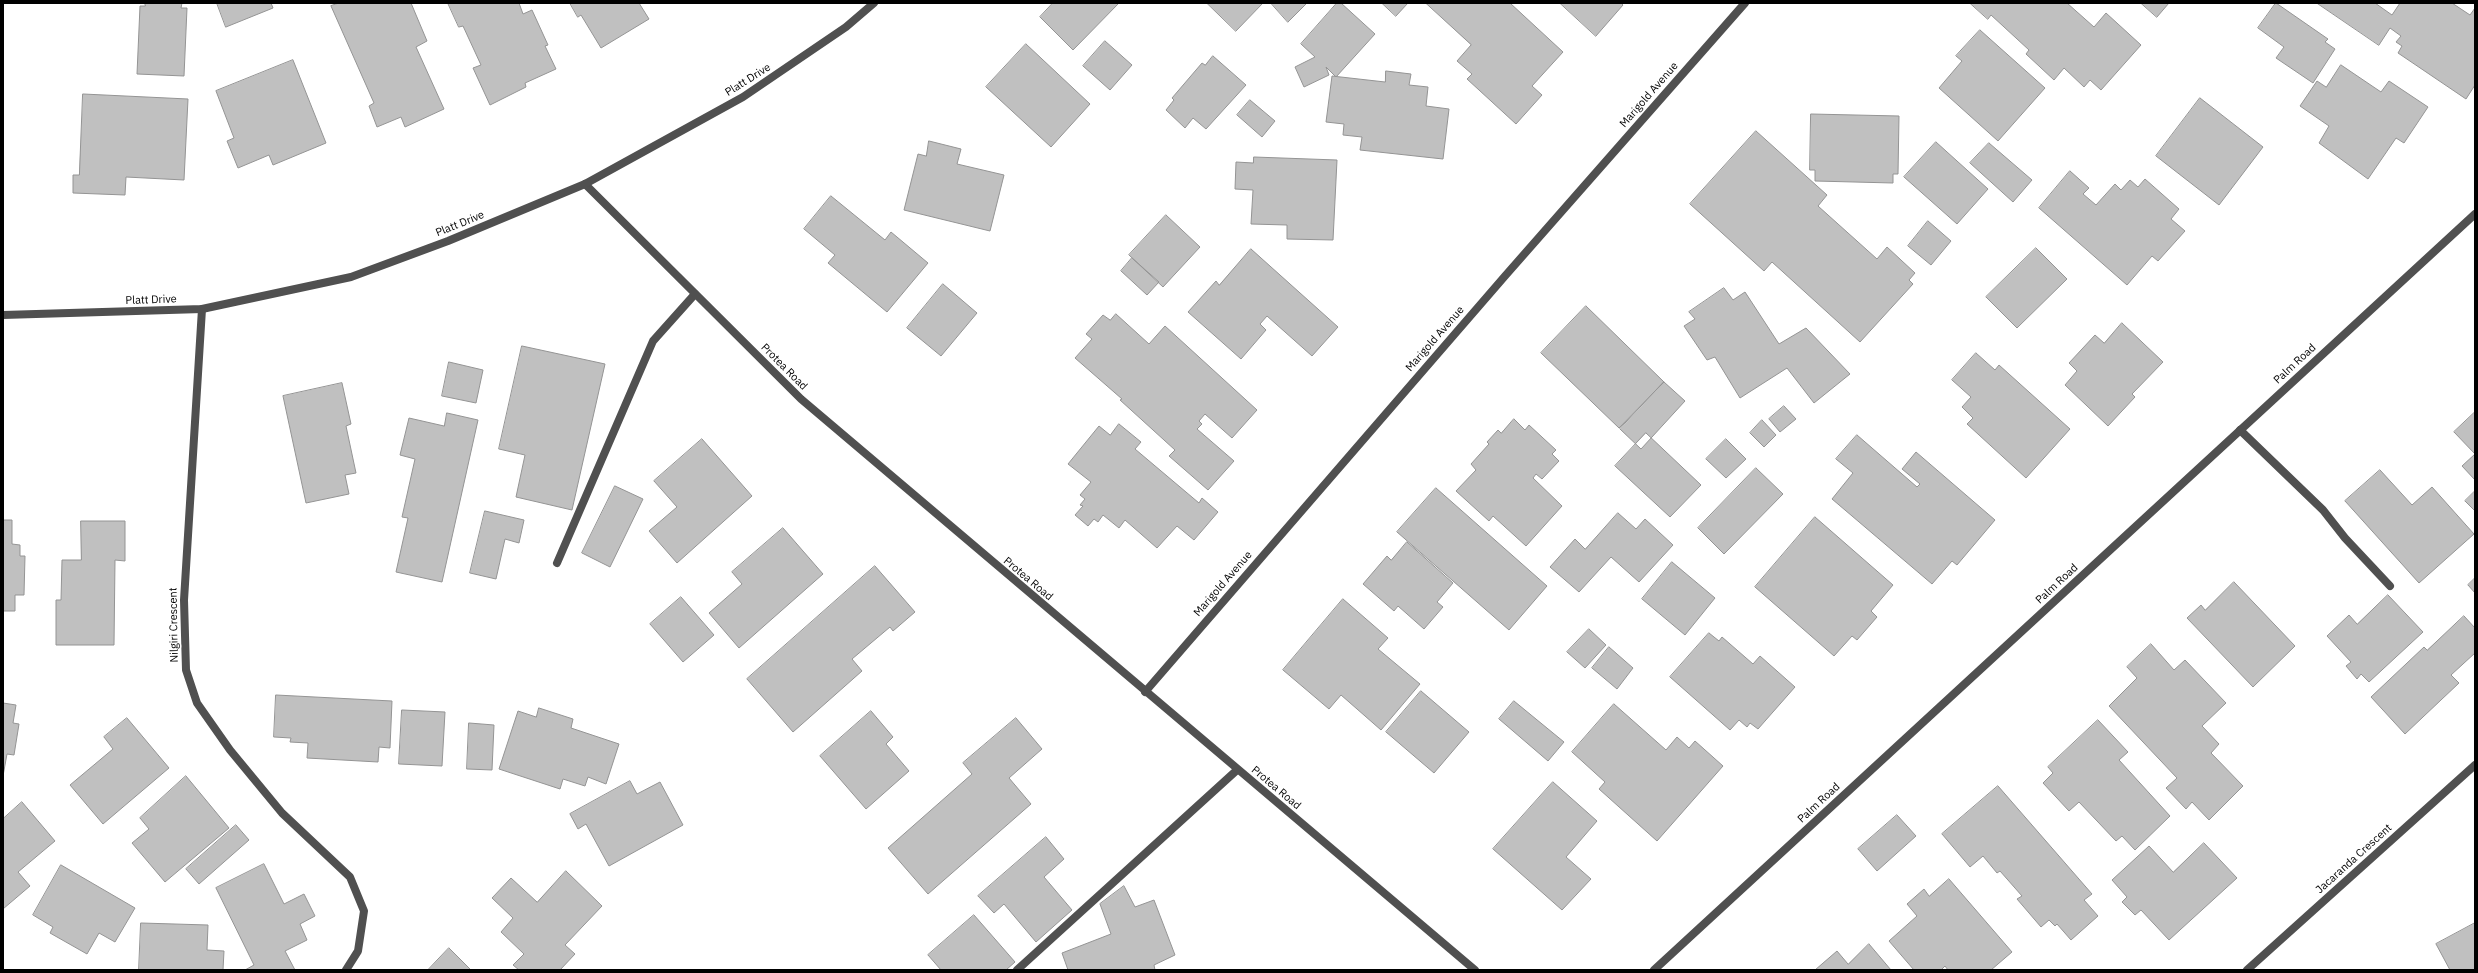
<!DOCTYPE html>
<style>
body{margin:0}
#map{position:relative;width:2478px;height:973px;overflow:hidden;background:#fff;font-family:"IBM Plex Sans",sans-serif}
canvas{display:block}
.frame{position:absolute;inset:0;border:4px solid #000;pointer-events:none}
</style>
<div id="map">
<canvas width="2478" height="973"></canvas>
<div class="frame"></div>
</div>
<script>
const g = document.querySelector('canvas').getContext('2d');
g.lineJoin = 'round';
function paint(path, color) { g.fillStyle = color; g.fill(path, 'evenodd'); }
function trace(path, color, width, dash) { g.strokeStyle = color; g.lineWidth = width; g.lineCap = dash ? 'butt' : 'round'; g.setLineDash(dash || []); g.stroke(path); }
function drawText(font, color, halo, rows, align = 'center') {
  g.font = font + ' "IBM Plex Sans",sans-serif'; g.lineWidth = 3; g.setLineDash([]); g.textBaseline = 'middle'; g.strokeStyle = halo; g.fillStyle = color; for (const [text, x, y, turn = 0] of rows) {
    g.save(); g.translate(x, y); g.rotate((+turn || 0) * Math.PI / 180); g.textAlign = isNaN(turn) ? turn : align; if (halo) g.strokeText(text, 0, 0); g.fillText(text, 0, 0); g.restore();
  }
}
const building = new Path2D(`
 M145 3H182L181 8H187L184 76 137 74 140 6H145Z
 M217 3H271L273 8 226 27Z
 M339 3H411L427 41 416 47 444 109 405 127 401 117 377 127 369 106 374 103 331 6Z
 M448 3H519L523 14 532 10 548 45 545 46 556 69 525 83 526 87 490 105 473 68 481 65 463 26 459 27Z
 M570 3H639L649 19 601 48 581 15 578 17Z
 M1053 3H1119L1073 50 1040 17Z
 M1207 3H1263L1236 31Z
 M1271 3H1307L1288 22Z
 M1337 3H1341L1375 34 1336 77 1326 67 1329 75 1304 87 1295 67 1315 57 1301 44Z
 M1382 3H1408L1396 16Z
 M1426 3H1510L1563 52 1532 86 1542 95 1516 124 1467 79 1472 74 1457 61 1471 45Z
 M1560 3H1621L1623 5 1596 36Z
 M1970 3H2067L2094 27 2106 13 2141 45 2101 90 2090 80 2084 87 2064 68 2054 80 2026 54 2029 50 1991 15 1988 19Z
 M2141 3H2169L2157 17Z
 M2276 3 2328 39 2325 42 2335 49 2313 83 2276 58 2284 47 2258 28Z
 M2317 3H2375L2392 15 2400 3H2452L2470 15 2475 8V85L2466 99 2398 53 2402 46 2396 42 2401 36 2390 28 2379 45Z
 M1980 30 2045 88 1998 141 1939 88 1962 61 1956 56Z
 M1105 41 1132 65 1110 90 1083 66Z
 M1026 44 1090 104 1051 147 986 87Z
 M1213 56 1246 85 1206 129 1193 118 1185 128 1166 110 1174 100 1172 98 1202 63 1205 65Z
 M293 60 326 143 273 165 269 155 238 168 227 141 234 138 216 91Z
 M2341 65 2381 92 2389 81 2428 107 2404 143 2396 138 2368 179 2319 143 2329 126 2300 106 2317 81 2326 87Z
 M1386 71 1411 74 1409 85 1428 87 1426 106 1449 109 1443 159 1360 150 1362 137 1343 135 1344 124 1326 122 1332 76 1385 82Z
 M83 94 188 99 184 180 126 177 125 195 73 193V175H79Z
 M2200 98 2263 147 2219 205 2156 156Z
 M1250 100 1275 121 1262 137 1237 115Z
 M1811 114 1899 116 1898 174H1893V183L1815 181V170H1810Z
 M1756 131 1827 195 1818 206 1877 259 1887 247 1915 273 1909 280 1913 284 1860 342 1772 262 1764 271 1690 204Z
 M929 141 961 149 957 164 1004 175 990 231 904 210 918 154 926 156Z
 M1936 142 1988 189 1957 224 1904 177Z
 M1989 143 2032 180 2013 202 1970 163Z
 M1254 157 1337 160 1333 240 1287 239V225L1251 224 1253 190 1235 189 1236 162 1253 163Z
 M2070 171 2089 188 2083 194 2096 205 2115 184 2121 190 2130 180 2138 187 2145 179 2179 209 2171 219 2185 231 2158 261 2152 256 2127 285 2039 208Z
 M831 196 885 240 891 232 928 263 887 312 828 263 835 255 804 229Z
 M1166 215 1200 247 1163 287 1129 255Z
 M1928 221 1951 241 1931 265 1908 246Z
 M2036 248 2067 279 2017 328 1986 297Z
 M1251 249 1338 327 1312 356 1267 316 1260 324 1266 330 1241 359 1188 312 1216 281 1219 285Z
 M1132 258 1159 282 1147 295 1121 271Z
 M943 284 977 313 941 356 907 328Z
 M1724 288 1733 300 1745 292 1779 344 1806 328 1850 374 1814 403 1787 368 1740 398 1715 357 1707 360 1684 326 1695 319 1689 312Z
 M1586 306 1664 382 1619 428 1541 353Z
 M1116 314 1149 344 1165 326 1257 410 1232 438 1205 414 1199 421 1202 424 1197 429 1234 461 1208 490 1169 456 1175 450 1120 400 1122 399 1075 358 1092 339 1086 334 1103 315 1110 320Z
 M2122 323 2163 362 2132 394 2135 397 2108 426 2065 385 2077 371 2069 363 2095 335 2104 343Z
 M522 346 605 364 572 510 516 497 525 455 499 449Z
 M1976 353 1995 370 1999 365 2070 429 2026 478 1967 424 1973 418 1962 407 1971 397 1952 380Z
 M449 362 483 370 476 403 442 396Z
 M1664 382 1685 401 1641 449 1620 429Z
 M342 383 351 424 346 426 356 473 345 475 349 494 306 503 283 396Z
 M1784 406 1796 419 1780 432 1769 419Z
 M2475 412V480L2462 466 2475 454 2454 432Z
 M447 413 478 420 442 582 396 572 408 518 402 517 415 459 400 455 409 418 444 426Z
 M1514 419 1525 430 1529 425 1556 450 1552 454 1559 461 1542 479 1536 474 1533 478 1562 506 1526 546 1493 516 1489 521 1456 491 1476 470 1471 464 1489 444 1487 442 1498 430 1501 433Z
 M1762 420 1776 435 1764 447 1750 433Z
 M1119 424 1141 442 1135 449 1199 503 1202 498 1218 512 1194 540 1177 526 1157 548 1125 520 1119 528 1103 515 1098 522 1094 519 1088 526 1075 515 1083 506 1080 505 1085 499 1080 495 1091 482 1068 464 1099 426 1110 435Z
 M1646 433 1701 485 1670 517 1615 466Z
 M1857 435 1917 487 1920 484 1902 469 1916 452 1995 520 1957 565 1952 561 1932 584 1832 499 1853 473 1836 459Z
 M702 439 752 496 677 563 649 531 677 507 654 481Z
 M1726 439 1746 459 1726 478 1706 459Z
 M1756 468 1783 494 1724 554 1698 528Z
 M2380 470 2412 505 2432 487 2474 534 2419 583 2345 501Z
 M615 486 643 499 610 567 582 553Z
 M1436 488 1547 586 1509 630 1397 532Z
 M2475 491V511L2465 501Z
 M485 511 524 520 519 543 505 539 496 579 470 573Z
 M1618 513 1636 529 1645 519 1673 545 1639 582 1611 557 1579 592 1550 567 1575 539 1585 549Z
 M1815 517 1893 585 1871 611 1877 617 1857 640 1852 636 1834 656 1755 587Z
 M3 520H12V544L20 545V556H25L24 595H15V611H3Z
 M81 521H125V561L115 560 114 645H56V600H61L62 560H81Z
 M783 528 823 574 739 648 709 613 742 584 732 572Z
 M1407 542 1453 583 1437 602 1443 607 1424 629 1398 606 1394 611 1363 584 1387 556 1391 560Z
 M1672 562 1715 598 1685 635 1642 599Z
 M875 566 915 612 893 631 890 627 852 659 862 671 793 732 747 679Z
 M2475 578V593L2468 585Z
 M2234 582 2295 646 2253 687 2187 618 2201 605 2205 610Z
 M2388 595 2423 632 2369 682 2361 674 2357 679 2346 666 2351 662 2327 636 2349 615 2357 624Z
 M681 597 714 635 683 662 650 624Z
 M1343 599 1388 638 1378 649 1420 684 1381 730 1341 695 1329 709 1283 670Z
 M2464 616 2475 628V653L2451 675 2459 683 2405 734 2371 697 2424 647 2427 650Z
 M1589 629 1606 645 1585 668 1567 652Z
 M1709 633 1719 641 1722 637 1753 664 1760 656 1795 687 1758 729 1750 723 1747 727 1739 720 1730 730 1670 677Z
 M2151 644 2174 670 2185 660 2226 703 2202 726 2219 744 2211 753 2243 786 2209 820 2192 802 2186 809 2166 788 2177 778 2109 706 2137 678 2127 667Z
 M1609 647 1633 668 1617 689 1592 668Z
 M1421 691 1469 732 1434 773 1386 732Z
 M276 695 392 701 390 748 379 747 378 762 307 758 308 743 290 742 291 738 274 737Z
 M1514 701 1564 742 1548 761 1499 719Z
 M3 703 16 705 13 723 19 724 14 755 7 754 3 776Z
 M1614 704 1666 750 1677 737 1689 748 1695 741 1723 766 1657 841 1599 789 1605 782 1572 752Z
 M539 708 573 719 571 728 619 744 606 784 588 777 585 786 563 779 560 789 499 769 518 711 536 717Z
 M402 710 445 712 442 766 399 764Z
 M871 711 893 737 886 744 909 771 866 809 820 756Z
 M127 718 169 768 103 824 70 785 113 749 104 737Z
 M1016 718 1042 749 1009 778 1031 804 928 894 888 848 972 774 963 763Z
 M2098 720 2128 752 2119 760 2170 816 2135 850 2122 836 2116 841 2079 802 2069 811 2043 783 2053 773 2048 767Z
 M469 723 494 725 492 770 467 769Z
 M186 776 229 828 165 882 132 843 149 829 140 818Z
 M630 781 637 794 660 782 683 825 609 866 586 824 578 829 570 814Z
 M1553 782 1597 821 1566 857 1591 879 1562 910 1493 849Z
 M1998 786 2092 894 2084 900 2098 916 2071 940 2057 924 2055 926 2049 920 2041 927 2017 899 2022 896 2000 871 1997 873 1983 856 1970 867 1942 834Z
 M22 802 55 841 18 872 30 886 3 909V819Z
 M1897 815 1916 836 1877 871 1858 849Z
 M236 825 249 840 199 884 186 869Z
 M1046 837 1064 859 1044 877 1072 910 1036 942 1004 904 994 913 978 896Z
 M2204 843 2237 878 2169 940 2141 910 2135 915 2122 902 2127 897 2112 880 2149 846 2173 872Z
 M264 864 284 904 304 894 315 916 300 924 307 940 285 951 295 970H245L254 965 216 888Z
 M61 865 135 908 115 942 99 933 87 954 50 933 53 927 33 915Z
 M566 871 602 906 565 945 575 954 560 970H519L513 965 524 954 501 932 513 918 492 898 511 878 537 902Z
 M1949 879 2012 952 1991 970H1948L1945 966 1941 970H1914L1889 941 1917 916 1907 904 1924 889 1929 896Z
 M1124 886 1135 907 1154 900 1175 955 1154 965 1155 970H1068L1062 953 1111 934 1100 904Z
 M974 915 1015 962 1006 970H941L928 955Z
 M141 923 208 925 207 950 224 951 223 970H139Z
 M2475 923V970H2450L2436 944Z
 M1869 944 1891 970H1815L1837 951 1848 964Z
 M449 948 471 970H428Z`);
paint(building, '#c0c0c0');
trace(building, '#949494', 1);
trace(new Path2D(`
 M2240 430 2323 510 2345 538 2390 586
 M557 563 653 341 695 294
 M1017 970 1237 770`), '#505050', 8);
trace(new Path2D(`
 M585 184 801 399 1475 970
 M202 309 184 600 186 670 197 703 230 750 282 813 350 877 364 911 358 951 346 970
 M1145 692 1505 276 1745 3
 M1654 970 2475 214
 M2247 970 2475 765`), '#505050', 8);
trace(new Path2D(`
 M3 315 202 309 351 277 448 241 585 184 743 97 846 27 874 3`), '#505050', 8);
drawText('11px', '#000', '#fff', [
 ["Platt Drive",748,80,-32],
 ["Marigold Avenue",1649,95,-49],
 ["Platt Drive",460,224,-22],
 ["Platt Drive",151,300,-2],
 ["Marigold Avenue",1435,339,-49],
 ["Palm Road",2295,364,-43],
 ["Protea Road",784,367,45],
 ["Protea Road",1028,579,40],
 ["Marigold Avenue",1223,584,-49],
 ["Palm Road",2057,584,-43],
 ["Nilgiri Crescent",174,625,-91],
 ["Protea Road",1276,788,40],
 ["Palm Road",1819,803,-43],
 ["Jacaranda Crescent",2354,859,-42]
]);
</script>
